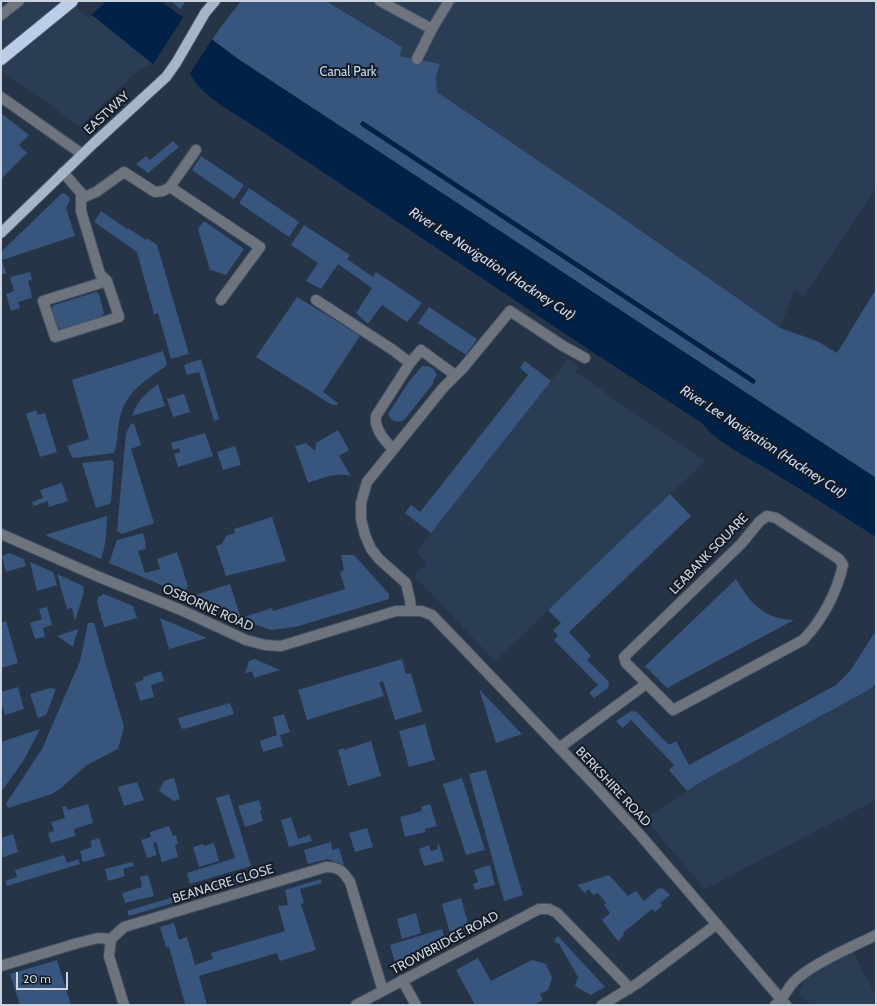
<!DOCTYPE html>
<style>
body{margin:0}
#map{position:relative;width:877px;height:1006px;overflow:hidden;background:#263447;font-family:Cabin,sans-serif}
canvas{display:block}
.frame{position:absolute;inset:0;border:2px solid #cad3e0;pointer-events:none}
.scale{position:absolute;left:16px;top:972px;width:52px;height:18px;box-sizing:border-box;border:2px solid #cad3e0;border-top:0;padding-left:5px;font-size:12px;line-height:14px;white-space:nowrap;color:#cad3e0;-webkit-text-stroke:3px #151b24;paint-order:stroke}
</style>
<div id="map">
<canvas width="877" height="1006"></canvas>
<div class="frame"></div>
<div class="scale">20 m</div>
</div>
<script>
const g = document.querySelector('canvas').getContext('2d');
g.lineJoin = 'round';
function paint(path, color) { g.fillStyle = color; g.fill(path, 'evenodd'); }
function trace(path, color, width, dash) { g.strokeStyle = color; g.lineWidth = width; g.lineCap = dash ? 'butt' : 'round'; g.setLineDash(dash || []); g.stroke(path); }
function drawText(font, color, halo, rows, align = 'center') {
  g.font = font + ' Cabin,sans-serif'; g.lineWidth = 4; g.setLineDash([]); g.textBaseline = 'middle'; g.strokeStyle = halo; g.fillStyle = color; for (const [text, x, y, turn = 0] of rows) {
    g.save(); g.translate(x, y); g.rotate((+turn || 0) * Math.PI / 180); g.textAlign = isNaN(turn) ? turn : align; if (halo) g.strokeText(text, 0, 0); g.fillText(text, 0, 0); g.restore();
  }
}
paint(new Path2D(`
 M1 1H68L96 18 153 64 139 70 80 126 1 71Z
 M326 1H876V188L804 296 794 291 780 328 614 212 437 92 436 76 440 64 399 56 402 47Z
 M568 359 579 366 575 372 705 461 495 661 414 576 427 563 416 552Z
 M876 682V800L705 889 645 819 699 783 872 688Z
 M853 952 876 996V1005H814L804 1000 800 995V989L805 979 831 963Z`), '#2a3d55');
paint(new Path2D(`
 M171 1H186L180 9Z
 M241 1H326L402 47 400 56 440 64 436 76 437 92 614 212 780 328 817 341 837 353 876 289V478L238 59 212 40 223 24Z
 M1 113 29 135 19 145 27 153 1 179Z
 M173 141 179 147 148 173 136 164 146 156 150 160Z
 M201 156 244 185 234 199 192 170Z
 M249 188 299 222 289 237 239 203Z
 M64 193 68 196 70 200 66 208 75 236 2 260 6 273 1 275V252L61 194Z
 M101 211 127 229 128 228 146 240 147 238 157 245 189 354 171 359 158 313 154 314 137 252 94 222Z
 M204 221 244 249 226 275 210 270 198 229Z
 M304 225 350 255 347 259 373 277 376 272 422 303 407 322 382 305 368 324 356 313 372 288 338 264 321 289 306 281 318 263 291 245Z
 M30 272 32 280 28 281 32 295H31L32 298 18 302 20 308 11 311 6 294 14 291 10 277Z
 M96 292 99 294 104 313 101 317 64 329H60L57 327 52 308 54 305Z
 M297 297 332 318 360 336 323 392 338 403 337 405H332L256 357Z
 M429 307 477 339 466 355 418 323Z
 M163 351 167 364 166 366C143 382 124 393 119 422 117 432 118 444 114 453L74 458 72 457 67 446 89 439 72 380Z
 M201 359 219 419 214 421 199 372 187 375 184 365Z
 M525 361 551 381 431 533 405 513 411 505 420 512 528 375 520 368Z
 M422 366C430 366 434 367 437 375L434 379 433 384 404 420C395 423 392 422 388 414L408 383Z
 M158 384 165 406 132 416C136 402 146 393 158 384Z
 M184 394 190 412 173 417 167 399Z
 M36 410 38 415 45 413 57 452 40 457 26 414Z
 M134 423 141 445 131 449 154 523 122 534 118 532 117 530 126 433 131 424Z
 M338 430 349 450 339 456 351 476C335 472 322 478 308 483L295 446 306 443 315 451 316 443Z
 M205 433 213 456 178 467 174 454 180 452 179 448 173 450 171 443Z
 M235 446 241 465 223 470 217 452Z
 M111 460 113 461 114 463 111 502 109 504 96 508 82 463Z
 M62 483 68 501 49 507 48 501 34 506 32 502 43 498 40 490Z
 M670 494 691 516 569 632 591 656 587 660 609 682 608 688 594 698 589 693 598 685 554 640 558 635 553 630 561 623 548 610Z
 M107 516C107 532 106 544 101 559L45 535Z
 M272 517 286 561 226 576 216 546 222 544 226 536 235 533 234 529Z
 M143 533 146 544 145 545 146 549 138 551 145 573 160 569 157 559 177 552 188 586 186 590 178 592 109 563 117 540Z
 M9 553 24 559 26 566 6 572 2 556Z
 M341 555H354L389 594V599L295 627 271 630 242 620 195 597 198 594 230 584 241 618 272 608 273 611 345 589 340 572 344 570Z
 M30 562 53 572 57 585 37 591Z
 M57 574 83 586 84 592 75 621 72 608 67 609Z
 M736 579C750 603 764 619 794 620L667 688 645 666Z
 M104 594 133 606 137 618 104 627 97 602 98 597Z
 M47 607 52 625 43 628 45 637 35 639 30 623 42 619 39 609Z
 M160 618 207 638 169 649Z
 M6 621 18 663 1 668V623Z
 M88 623H94L124 727 118 749 87 765 60 789 52 794 8 808 6 805 7 802 42 749 80 661Z
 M78 629 73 647 57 636Z
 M875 632 876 682 872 688 699 783 687 791 669 770 674 765 631 720 623 728 616 721 631 711 637 712 668 744H671L676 741 689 765 836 685 850 671Z
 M255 659 280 670 254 678 252 671 245 674 249 661Z
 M402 659 406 674 411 673 422 712 395 720 383 681 379 682 384 696 307 720 298 690Z
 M161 671 164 681 151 685 154 697 140 701 135 683 143 680V677Z
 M18 687 24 709 5 715 1 701V692Z
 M50 688 56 689 46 715 38 718 30 694Z
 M479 689 522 734 496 743Z
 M230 703 234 714 184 729 181 728 178 718Z
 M284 714 290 732 280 735 283 746 263 752 260 741 277 735 273 717Z
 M425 724 435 760 409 767 399 731Z
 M40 729 24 760 1 792V742Z
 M371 741 381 776 348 786 338 750 343 748 344 750Z
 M486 770 523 895 504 901 469 774Z
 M174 778 180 799 174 801 159 791 164 781Z
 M462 778 485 850 466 855 443 784Z
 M137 782 144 800 124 806 118 787Z
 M229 794 251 866 190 884 187 873 235 858 216 798Z
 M259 800 262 810 260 811 263 821 245 827 238 806Z
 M88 804 93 823 74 829 75 836 51 843 48 833 54 831 51 822 65 818 62 807 66 806 68 810Z
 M430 804 437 826 425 829V832L405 837 400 817 422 811 421 807Z
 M291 817 298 839 310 835 312 841 289 847 281 820Z
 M169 826 173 836 176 835 178 844 175 845 178 857 162 862 156 842 153 843 157 855 147 858 141 840 151 837 150 832Z
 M367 828 373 847 355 852 349 833Z
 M13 834 18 852 1 858V838Z
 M99 838 105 856 83 862 80 851 92 847 90 841Z
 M331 842 332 850 339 848 344 865 328 859 308 864 304 850Z
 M214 843 219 861 199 867 193 847 203 844 204 846Z
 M439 844 444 861 424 866 419 849 429 845 431 851 438 849 437 845Z
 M64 855 67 863 78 859 80 864 7 886 5 881 17 877 15 870Z
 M132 862 134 866 123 869 125 876 108 881 105 869Z
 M490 865 495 885 475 890 473 884 478 882 474 870Z
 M259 871 260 877 129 916 127 911Z
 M148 875 154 896 125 903 122 893 142 887 140 877Z
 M609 875 628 896 636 891 644 901 659 888 664 889 670 895 660 903 662 906 655 912 652 909 623 933 624 935 618 941 602 920 610 913 604 905 606 903 598 893 593 895 589 889 584 893 578 885Z
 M321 879 322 883 300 889 304 903 301 904 316 950 280 961 277 953 199 976 207 1005H184L185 1004 169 947H166L160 927 174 923 179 940 187 937 195 965 213 959 211 953 285 931 278 906 288 905 285 890Z
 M461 898 469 927 451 937 442 904Z
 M416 913 421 933 402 939 397 919Z
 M442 929 445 940 396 966 390 945Z
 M558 936 605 987 591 995 575 986 578 977 559 944 555 942V939Z
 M478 958 491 981 532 960 546 964 552 978 548 990 540 994 543 1000 534 1005H475L456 970Z
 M57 960 71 1005H20L10 974Z`), '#37557d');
paint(new Path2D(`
 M68 1H161L238 59 876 478V537C843 516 811 495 777 475 755 461 716 443 702 423L591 351 251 124C229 110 203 97 190 74L181 87 96 18Z`), '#012147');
paint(new Path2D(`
 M66 1H107L89 17Z
 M184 16 213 38 181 87 152 66Z`), '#263447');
trace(new Path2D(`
 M363 124 753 381`), '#012147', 5);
const minor = new Path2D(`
 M380 1 432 29
 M1 15 19 1
 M417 59 432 29 449 1
 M1 97 82 154
 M63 172 81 193V211L100 274 107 281 119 317 55 337 43 301 107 281
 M170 187 196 150
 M82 198 96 192 124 172 155 192 163 191 170 187 260 247 221 300
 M316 300 393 350 410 363
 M393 449C385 441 374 429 376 416L410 363 421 350 455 375
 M767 516 776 518 839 559 843 565C837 592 822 621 803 640L673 710 626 663 624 657 741 544 760 521Z
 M1 534 99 577 181 610 246 640 265 645 281 646 396 611H421L432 615 593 783 642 837 786 1005
 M411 610 410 600 406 583 379 559 371 549 365 535 361 519V503L367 482 443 388 463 368 510 311 563 346 585 358
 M559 748 646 684
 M111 939 124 927 326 867C339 867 343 871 350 882L383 991
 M111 939 109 956 124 1005
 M1 966 78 943 98 938 111 939
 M402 980 416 1005
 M356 1005 539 909H549L557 913 624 982 629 989
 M602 1005 638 983 717 924
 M775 1005C786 997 787 986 799 977 822 959 850 948 876 935`);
const major = new Path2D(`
 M1 233 94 143 166 77 176 63 205 13 215 1`);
const highway = new Path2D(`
 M1 59 72 1`);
trace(minor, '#445163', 12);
trace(major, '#445163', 12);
trace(highway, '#445163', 14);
trace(minor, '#6d747e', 10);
trace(major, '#a6b5c9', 10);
trace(highway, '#bccee7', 12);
drawText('13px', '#c3d8f3', '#151b24', [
 ["Canal Park",348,72]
]);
drawText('13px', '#cad3e0', '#151b24', [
 ["EASTWAY",107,113,-43],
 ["LEABANK SQUARE",709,554,-46],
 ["OSBORNE ROAD",208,608,24],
 ["BERKSHIRE ROAD",613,787,47],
 ["BEANACRE CLOSE",223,884,-17],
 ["TROWBRIDGE ROAD",445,943,-28]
]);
drawText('italic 14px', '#c7dcf8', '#151b24', [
 ["River Lee Navigation (Hackney Cut)",492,264,33],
 ["River Lee Navigation (Hackney Cut)",763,442,33]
]);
</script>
